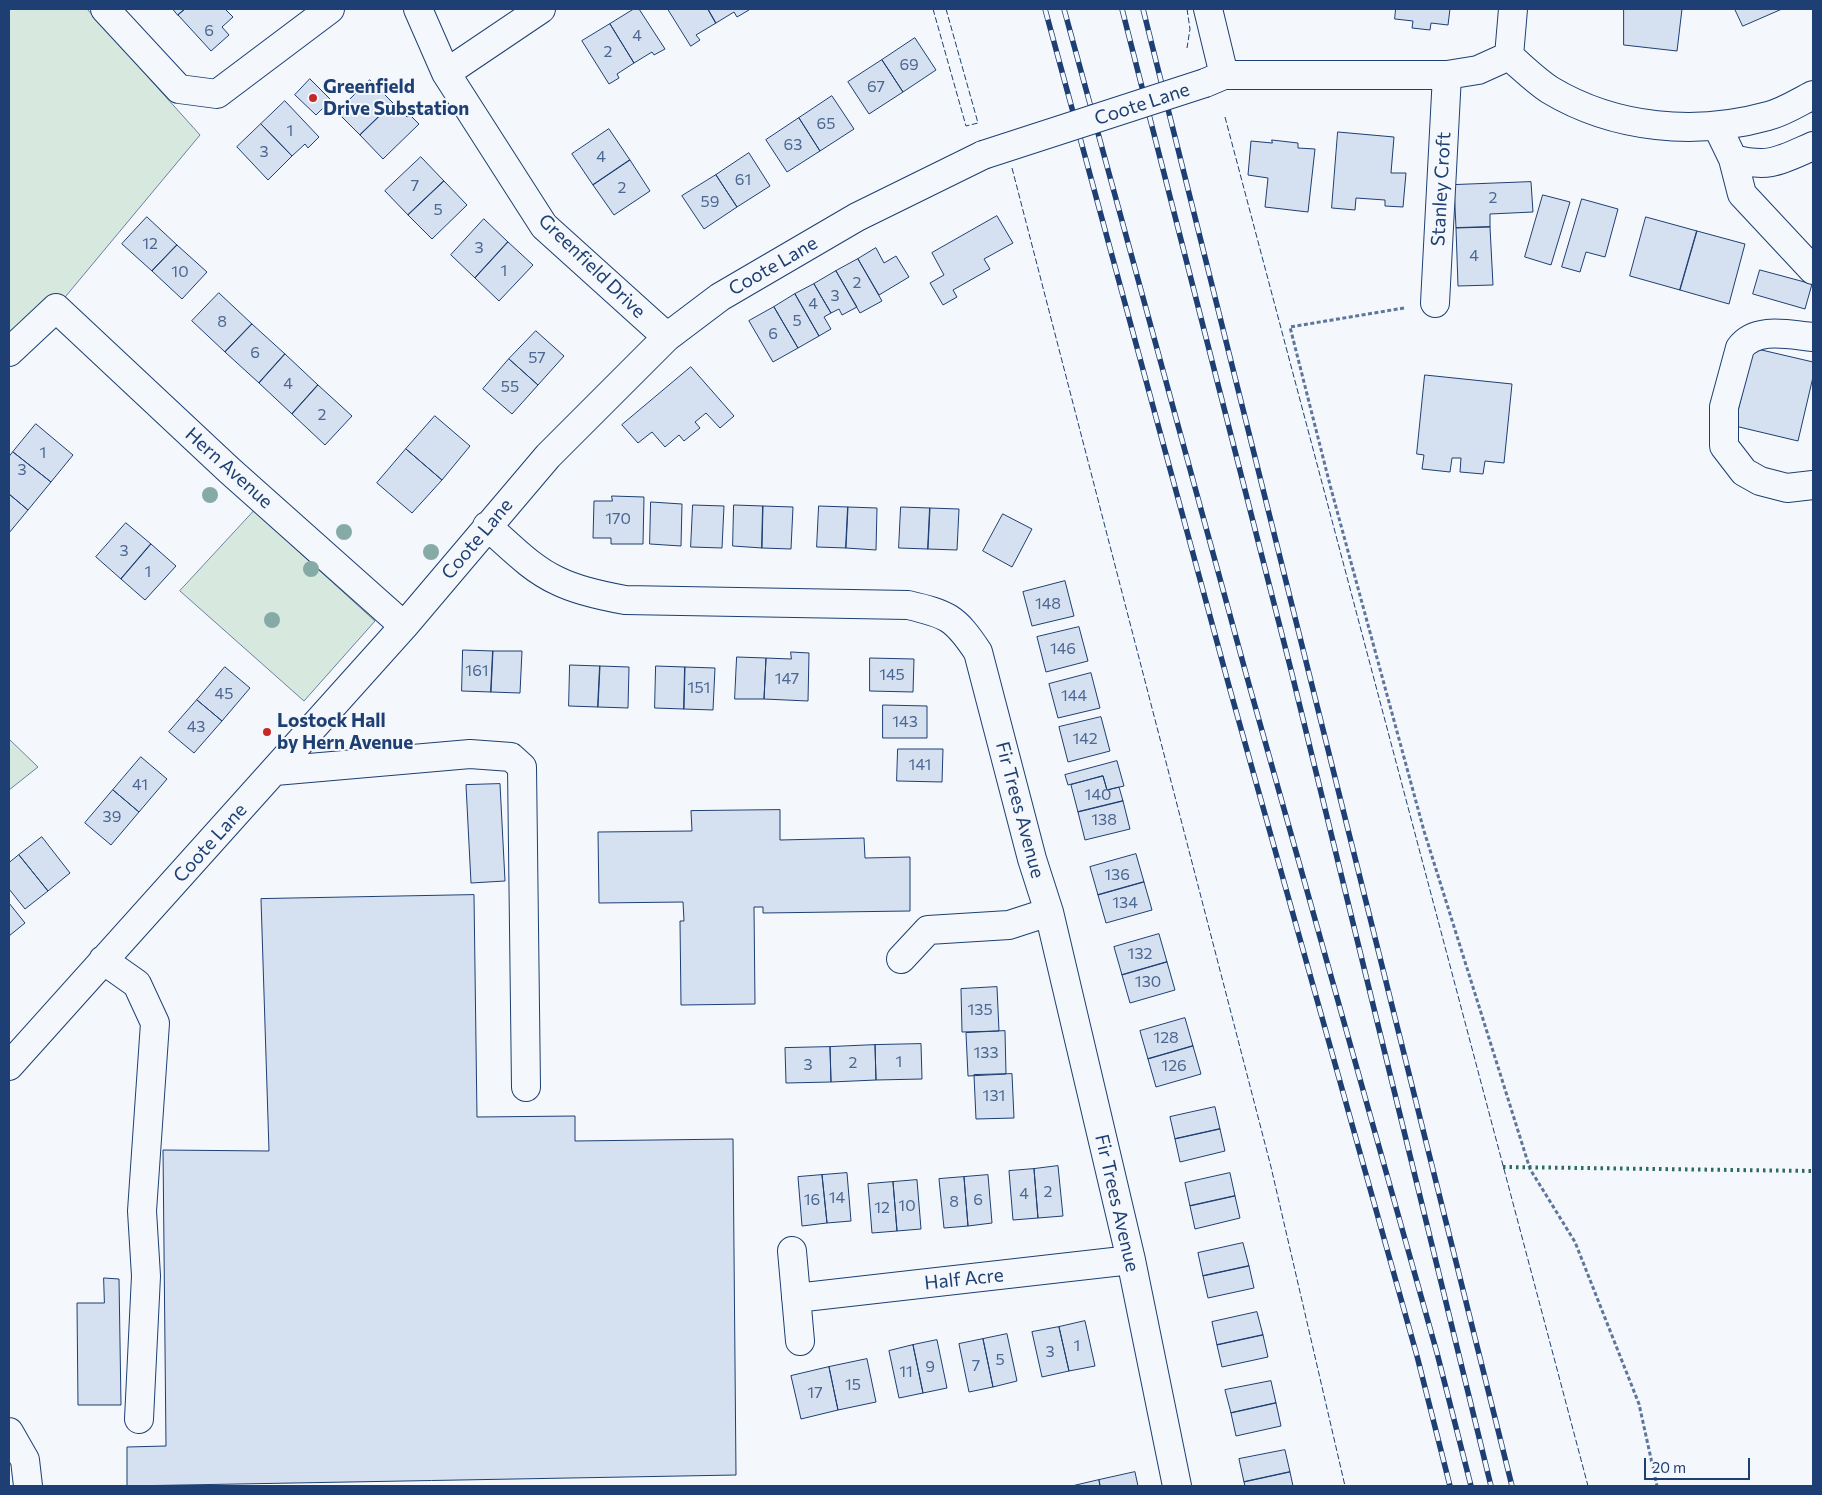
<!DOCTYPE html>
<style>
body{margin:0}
#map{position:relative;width:1822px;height:1495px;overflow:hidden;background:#f4f7fb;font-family:Commissioner,sans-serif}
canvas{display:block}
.frame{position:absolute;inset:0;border:10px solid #1d3f73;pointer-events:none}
.scale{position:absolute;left:1644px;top:1458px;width:106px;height:22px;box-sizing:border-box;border:2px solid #1d3f73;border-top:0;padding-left:6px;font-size:15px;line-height:18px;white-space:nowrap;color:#1d3f73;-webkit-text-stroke:4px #f4f7fb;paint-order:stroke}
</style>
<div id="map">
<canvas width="1822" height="1495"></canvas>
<div class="frame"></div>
<div class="scale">20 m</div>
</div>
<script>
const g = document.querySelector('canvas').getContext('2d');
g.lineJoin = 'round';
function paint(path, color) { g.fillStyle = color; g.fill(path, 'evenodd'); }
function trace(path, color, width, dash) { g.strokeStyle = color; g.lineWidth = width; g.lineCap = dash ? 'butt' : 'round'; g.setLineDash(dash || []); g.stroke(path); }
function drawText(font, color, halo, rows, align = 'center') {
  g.font = font + ' Commissioner,sans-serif'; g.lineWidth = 4; g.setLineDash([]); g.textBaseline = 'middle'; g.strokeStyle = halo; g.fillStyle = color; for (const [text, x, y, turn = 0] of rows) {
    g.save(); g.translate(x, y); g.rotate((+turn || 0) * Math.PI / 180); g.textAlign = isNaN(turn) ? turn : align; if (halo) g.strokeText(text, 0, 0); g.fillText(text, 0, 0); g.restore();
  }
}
const green = new Path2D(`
 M9 9H87L200 135 56 308 9 352Z
 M254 511 375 621 304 701 180 591Z
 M9 739 38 767 9 790Z`);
paint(green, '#d7e8df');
trace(green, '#687fa3', 1);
const building = new Path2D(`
 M173 9H185L178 15Z
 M185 9H225L233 17 222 27 229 35 211 51 178 15Z
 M634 9H639L665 49 654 55 652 52 634 63 610 24Z
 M668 9H708L716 23 696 35 700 40 691 46Z
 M708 9H748L749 10 737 17 734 12 716 23Z
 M1396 9H1450L1448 25 1431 23 1430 30 1412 28 1413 21 1395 19Z
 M1624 9H1682L1677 51 1624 45Z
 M1735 9H1782L1743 26Z
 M610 24 634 63 617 74 619 78 609 84 582 41Z
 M915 38 936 70 903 92 882 60Z
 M882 60 903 92 869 114 848 82Z
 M310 79 331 100 316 115 295 95Z
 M370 80 393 103 360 135 337 112Z
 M832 96 854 129 820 151 799 118Z
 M285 101 319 137 308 148 305 144 292 156 261 124Z
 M393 103 407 117 410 115 419 124 383 159 360 135Z
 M799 118 820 151 787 172 766 140Z
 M261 124 292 156 268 180 237 147Z
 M609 129 630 160 593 185 572 154Z
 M1338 132 1394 137 1391 173H1406L1403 207 1385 206V200L1356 198 1355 210 1332 208Z
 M1272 140 1298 143V148L1315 149 1308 212 1265 207 1268 178 1248 175 1251 141 1272 143Z
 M749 153 770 186 737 207 716 175Z
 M421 157 444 181 408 215 385 191Z
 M630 160 650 191 614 215 593 185Z
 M716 175 737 207 704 229 682 196Z
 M444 181 467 205 432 239 408 215Z
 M1531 182 1533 212 1490 214V227L1456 228 1454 185Z
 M1543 195 1570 202 1551 265 1525 257Z
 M1582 199 1618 209 1605 257 1586 252 1580 272 1562 267Z
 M997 216 1013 243 984 259 990 269 953 290 957 297 943 305 930 283 944 275 932 253Z
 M147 217 177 245 152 271 122 244Z
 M1646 217 1697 231 1680 290 1630 276Z
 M484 219 508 242 475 278 451 255Z
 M1490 227 1493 285 1458 286 1456 228Z
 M1697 231 1745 244 1729 304 1680 290Z
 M508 242 533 265 499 301 475 278Z
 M177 245 207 272 182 299 152 271Z
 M876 248 884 263 896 256 909 277 879 295 858 259Z
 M858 259 882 301 860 313 836 271Z
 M1760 270 1812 284 1805 309 1753 294Z
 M836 271 857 307 842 315 839 309 831 313 814 284Z
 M814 284 831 313 824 317 831 329 819 336 795 294Z
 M219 293 252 324 225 352 192 321Z
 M795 294 819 336 798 348 774 307Z
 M774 307 798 348 773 362 749 321Z
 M252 324 285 354 259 383 225 352Z
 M536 331 564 356 538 385 509 359Z
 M1753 348 1813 362V377L1798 441 1735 426Z
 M285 354 318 385 292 414 259 383Z
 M509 359 538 385 512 414 483 389Z
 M691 367 734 416 720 428 706 413 695 422 700 428 684 441 679 435 665 447 652 432 638 443 622 425Z
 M1425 375 1512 384 1504 463 1485 461 1483 474 1460 472 1461 458H1452L1450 472 1422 469 1424 455 1417 454Z
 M318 385 352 416 325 445 292 414Z
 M435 416 470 446 442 480 406 449Z
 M36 424 73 455 51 482 13 452Z
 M406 449 442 480 412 513 377 483Z
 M13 452 51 482 28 510 9 494V457Z
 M9 494 28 510 9 533Z
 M612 496 644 497 643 544H611V538H593L594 501H612Z
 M651 502 682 504 681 546 650 544Z
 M693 505 724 506 722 548 691 547Z
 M734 505 763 506 762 548 733 546Z
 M763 506 793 507 791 549 762 548Z
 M819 506 848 507 846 548 817 547Z
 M848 507 877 508 876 550 846 548Z
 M901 507 930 508 928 549 899 548Z
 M930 508 959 509 957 550 928 549Z
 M1003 514 1032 529 1012 567 983 551Z
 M126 523 151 544 121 579 96 557Z
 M151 544 176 566 145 600 121 579Z
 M1065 581 1074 616 1032 626 1023 592Z
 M1079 627 1088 661 1046 672 1037 637Z
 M463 650 493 651 491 692 462 691Z
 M493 651H522L520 693 491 692Z
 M791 652 809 653 808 701 764 699 766 658 791 659Z
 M737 657 766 658 764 699H735Z
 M870 658 914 659 913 692 870 691Z
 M570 665 600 666 598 707 569 706Z
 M600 666 629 667 628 708 598 707Z
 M656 666 685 667 684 709 655 708Z
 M225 667 250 688 222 721 197 700Z
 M685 667 715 668 713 710 684 709Z
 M1091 673 1100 708 1058 718 1049 684Z
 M197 700 222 721 194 753 169 732Z
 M883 705 927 706V738H883Z
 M1101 717 1110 751 1068 762 1059 727Z
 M898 749H943L942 782 897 781Z
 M141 757 167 779 139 812 113 790Z
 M1117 761 1124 786 1107 790 1103 776 1068 785 1065 775Z
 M1103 776 1107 790 1119 787 1123 801 1078 812 1071 785Z
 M500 784 505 881 471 883 466 785Z
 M113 790 139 812 111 845 85 823Z
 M1123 801 1130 829 1085 840 1078 812Z
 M780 810V840L864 838 865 858 910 857V911L763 913V907H754L755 1004 681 1005 680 921H684L683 902 599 903 598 832 692 831 691 811Z
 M42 837 70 873 48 891 19 855Z
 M1136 854 1144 882 1098 895 1090 867Z
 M19 855 48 891 25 909 9 889V863Z
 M1144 882 1152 910 1106 923 1098 895Z
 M474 895 477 1117 575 1116V1141L733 1139 736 1475 127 1486V1447L166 1446 163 1150 269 1151 261 899Z
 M9 903 25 923 9 936Z
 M1159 934 1167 962 1122 975 1114 947Z
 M1167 962 1175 990 1130 1003 1122 975Z
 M997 987 999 1031 962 1032 961 989Z
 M1185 1018 1193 1046 1148 1059 1140 1031Z
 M1005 1031 1006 1074 968 1076 966 1033Z
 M921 1044 922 1079 876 1080 875 1045Z
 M875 1045 876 1080 831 1082 830 1047Z
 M1193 1046 1201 1074 1156 1087 1148 1059Z
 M830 1047 831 1082 786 1083 785 1048Z
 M1012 1074 1014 1118 976 1119 974 1075Z
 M1215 1107 1220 1129 1175 1139 1170 1117Z
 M1220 1129 1225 1151 1180 1162 1175 1139Z
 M1058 1166 1063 1216 1038 1218 1034 1169Z
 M1034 1169 1038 1218 1013 1220 1009 1171Z
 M847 1173 851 1221 827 1223 822 1175Z
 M1230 1173 1235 1196 1190 1206 1185 1183Z
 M822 1175 827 1223 802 1226 798 1177Z
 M988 1175 992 1223 968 1226 964 1177Z
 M964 1177 968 1226 944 1228 939 1179Z
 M917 1180 921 1229 897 1231 893 1182Z
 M893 1182 897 1231 872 1233 868 1184Z
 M1235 1196 1240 1218 1195 1229 1190 1206Z
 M1243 1243 1249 1266 1203 1276 1198 1253Z
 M1249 1266 1254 1288 1208 1298 1203 1276Z
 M104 1278 119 1279 121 1405H78L77 1303H104Z
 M1257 1312 1263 1335 1217 1345 1212 1322Z
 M1085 1321 1095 1366 1069 1371 1059 1327Z
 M1059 1327 1069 1371 1042 1377 1032 1332Z
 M1007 1334 1017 1381 993 1387 983 1339Z
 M1263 1335 1268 1357 1222 1367 1217 1345Z
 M983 1339 993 1387 969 1392 959 1344Z
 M937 1340 947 1388 923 1393 913 1345Z
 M913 1345 923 1393 899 1398 889 1351Z
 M867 1359 876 1402 838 1410 829 1367Z
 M829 1367 838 1410 801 1419 791 1376Z
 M1271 1381 1276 1403 1231 1413 1225 1390Z
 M1276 1403 1281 1426 1236 1436 1231 1413Z
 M1285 1450 1290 1472 1244 1482 1239 1459Z
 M1135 1472 1138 1486H1100L1099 1480Z
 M1290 1472 1293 1486H1245L1244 1482Z
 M1099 1480 1100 1486H1072Z`);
paint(building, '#d5e0f0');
trace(building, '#1d3f73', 1);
const minor = new Path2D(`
 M105 9 179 89 217 94 330 9
 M418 9 446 73 544 226 667 337
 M1208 9 1224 75
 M1509 56 1513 9
 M446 73 541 9
 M1205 83 1224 75H1447L1478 70 1509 56C1522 67 1536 81 1550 90 1615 129 1696 136 1768 116 1784 112 1799 102 1813 95
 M1717 126 1733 159 1742 194 1813 270
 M1733 159C1770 168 1779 161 1813 146
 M1435 303 1447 75
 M1813 337C1790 335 1756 326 1740 348L1724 407V446L1744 472 1760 481 1787 488 1813 485
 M9 352 56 308 229 470 404 626
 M487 526C509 545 531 569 558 581 578 591 603 596 625 600L908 605C947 614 955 617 978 652L1032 859 1049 912 1131 1260 1177 1486
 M275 771 470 754 511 757 522 767 526 1087
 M901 959 928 930 1009 925 1049 912
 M103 960 137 984 155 1023 142 1211 146 1276 139 1419
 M9 1066 404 626 548 456 667 337 720 297 857 217 983 155
 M792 1251 800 1341
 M796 1298 1131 1260
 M9 1432 25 1460 28 1486`);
trace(minor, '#1d3f73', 30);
trace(new Path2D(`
 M1404 308 1290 327 1330 485 1424 831 1530 1169 1575 1242 1639 1404 1657 1486`), '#5e769c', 3, [4, 2.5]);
trace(minor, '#f4f7fb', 28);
const rail = new Path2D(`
 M1045 9 1229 686 1417 1356 1450 1486
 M1064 9 1248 681 1437 1353 1471 1486
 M1122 9 1291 670 1491 1486
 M1143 9 1512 1486`);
trace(rail, '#1d3f73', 5.5);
trace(rail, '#f4f7fb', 4, [11]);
const minorBridge = new Path2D(`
 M983 155 1205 83`);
trace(minorBridge, '#1d3f73', 30, []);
trace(minorBridge, '#f4f7fb', 28);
trace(new Path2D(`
 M1503 1167 1813 1171`), '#2c6c60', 4, [2.5, 4]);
trace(new Path2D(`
 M933 9 966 126 978 123 946 9
 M1187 9 1190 29 1187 48
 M1225 117 1588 1486
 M1012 168 1271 1167 1345 1486`), '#1d3f73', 1, [6, 2.5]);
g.fillStyle = '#86aba6';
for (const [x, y] of [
 [210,495],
 [344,532],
 [431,552],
 [311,569],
 [272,620]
]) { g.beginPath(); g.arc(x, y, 8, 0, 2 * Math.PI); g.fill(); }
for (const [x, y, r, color] of [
 [313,98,5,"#c62828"],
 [267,732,5,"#c62828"]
]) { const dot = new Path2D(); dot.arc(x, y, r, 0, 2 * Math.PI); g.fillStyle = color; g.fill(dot); trace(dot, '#f4f7fb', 2); }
drawText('16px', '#4b6792', null, [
 ["6",209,31],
 ["4",637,36],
 ["2",608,52],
 ["69",909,65],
 ["67",876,87],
 ["65",826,124],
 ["1",290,131],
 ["63",793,145],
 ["3",264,152],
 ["4",601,157],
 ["61",743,180],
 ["7",415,186],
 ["2",622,188],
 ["2",1493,198],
 ["59",710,202],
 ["5",438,210],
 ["12",150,244],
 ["3",479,248],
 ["4",1474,256],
 ["1",504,271],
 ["10",180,272],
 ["2",857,283],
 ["3",835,296],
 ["4",813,304],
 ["5",797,321],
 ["8",222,322],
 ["6",773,334],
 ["6",255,353],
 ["57",537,358],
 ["4",288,384],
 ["55",510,387],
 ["2",322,415],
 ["1",43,453],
 ["3",22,470],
 ["170",618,519],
 ["3",124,551],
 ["1",148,572],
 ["148",1048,604],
 ["146",1063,649],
 ["161",477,671],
 ["145",892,675],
 ["147",787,679],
 ["151",699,688],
 ["45",224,694],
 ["144",1074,696],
 ["143",905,722],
 ["43",196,727],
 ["142",1085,739],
 ["141",920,765],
 ["41",140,785],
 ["140",1098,795],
 ["39",112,817],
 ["138",1104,820],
 ["136",1117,875],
 ["134",1125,903],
 ["132",1140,954],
 ["130",1148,982],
 ["135",980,1010],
 ["128",1166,1038],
 ["133",986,1053],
 ["1",899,1062],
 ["2",853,1063],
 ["3",808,1065],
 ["126",1174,1066],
 ["131",994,1096],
 ["2",1048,1192],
 ["4",1024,1194],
 ["14",837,1198],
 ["16",812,1200],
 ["6",978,1200],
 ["8",954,1202],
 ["10",907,1206],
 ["12",882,1208],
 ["1",1077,1346],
 ["3",1050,1352],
 ["5",1000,1360],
 ["7",976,1366],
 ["9",930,1367],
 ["11",906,1372],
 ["15",853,1385],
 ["17",815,1393]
]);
drawText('bold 19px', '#1d3f73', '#f4f7fb', [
 ["Greenfield",323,87],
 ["Drive Substation",323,109],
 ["Lostock Hall",277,721],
 ["by Hern Avenue",277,743]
], 'left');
drawText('19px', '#1d3f73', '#f4f7fb', [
 ["Coote Lane",1142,104,-18],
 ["Stanley Croft",1441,189,-87],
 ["Greenfield Drive",592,266,44],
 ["Coote Lane",773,266,-30],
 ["Hern Avenue",229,468,42],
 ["Coote Lane",477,539,-50],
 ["Fir Trees Avenue",1020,810,75],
 ["Coote Lane",210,843,-48],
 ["Fir Trees Avenue",1117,1203,77],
 ["Half Acre",964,1279,-6]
]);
</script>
